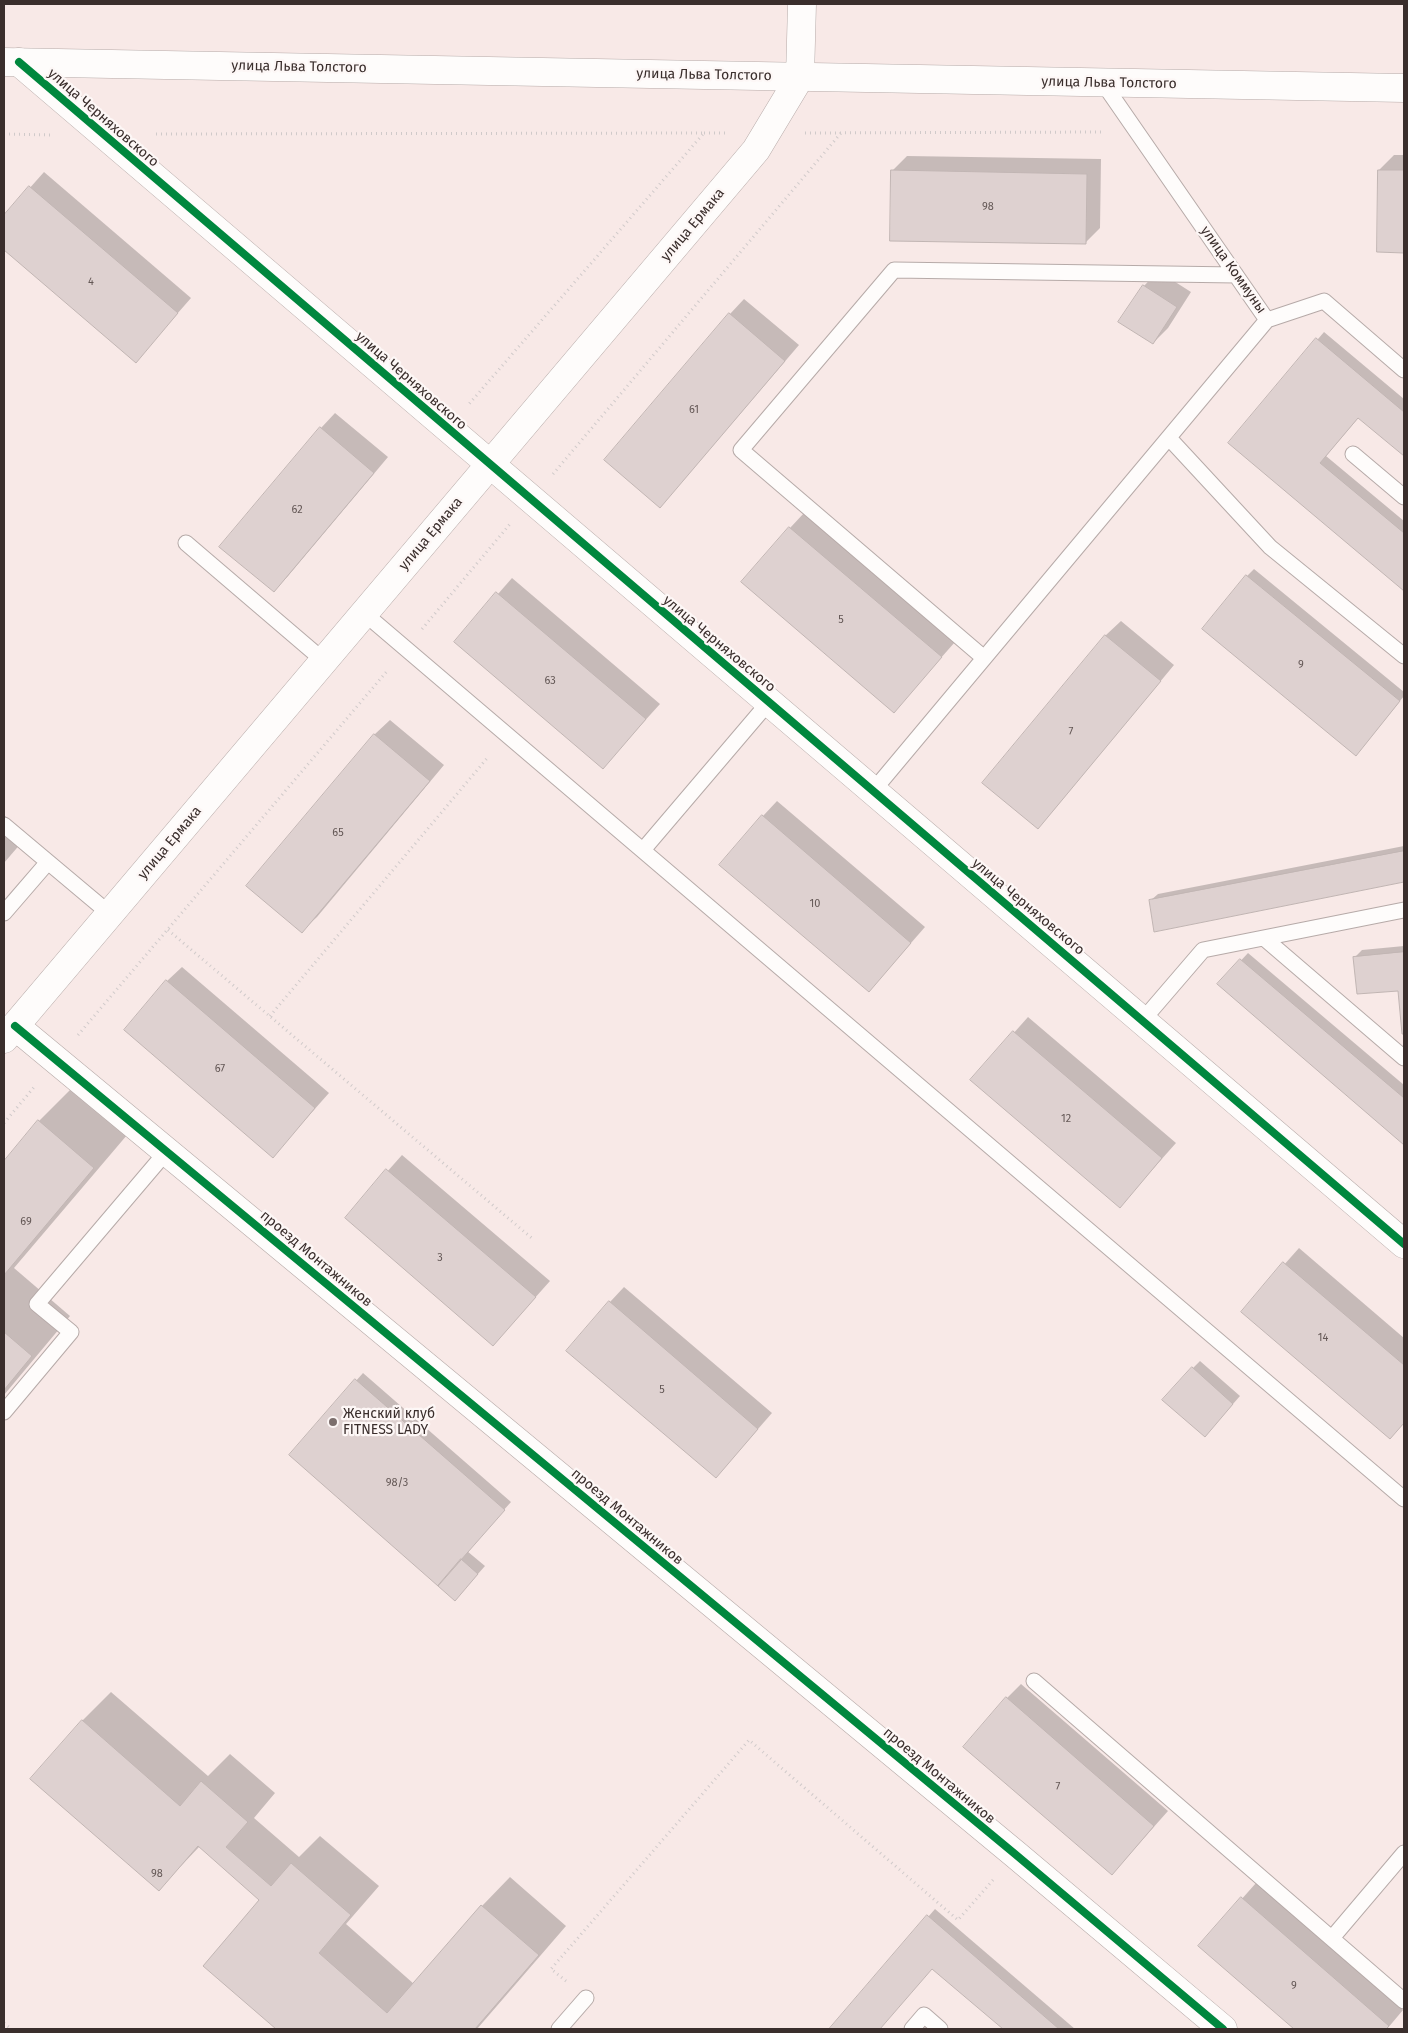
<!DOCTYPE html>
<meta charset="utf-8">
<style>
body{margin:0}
#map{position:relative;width:1408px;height:2033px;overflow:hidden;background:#f8e9e7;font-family:"Fira Sans",sans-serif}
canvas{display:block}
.frame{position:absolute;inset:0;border:5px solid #3a2e2c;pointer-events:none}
</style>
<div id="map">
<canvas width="1408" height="2033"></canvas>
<div class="frame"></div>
</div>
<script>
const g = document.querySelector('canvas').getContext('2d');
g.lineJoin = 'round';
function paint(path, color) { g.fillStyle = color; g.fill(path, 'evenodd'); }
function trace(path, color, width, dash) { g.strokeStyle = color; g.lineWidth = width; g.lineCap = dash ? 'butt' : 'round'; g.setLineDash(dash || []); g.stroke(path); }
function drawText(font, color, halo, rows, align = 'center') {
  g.font = font + ' "Fira Sans",sans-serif'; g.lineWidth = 4.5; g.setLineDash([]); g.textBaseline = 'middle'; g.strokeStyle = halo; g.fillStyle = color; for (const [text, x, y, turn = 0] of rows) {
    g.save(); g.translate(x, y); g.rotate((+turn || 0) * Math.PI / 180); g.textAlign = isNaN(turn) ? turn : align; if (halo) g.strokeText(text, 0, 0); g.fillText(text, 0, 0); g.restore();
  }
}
paint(new Path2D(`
 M1394 155H1404V251H1378L1379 170Z
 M907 156 1101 159 1100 228 1085 243 892 171Z
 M44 172 191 298 136 361 4 249V217Z
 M1158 271 1191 292 1168 328 1153 343 1144 286Z
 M744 299 799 345 674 491 660 506 730 314Z
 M1324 332 1404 399V455L1359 417 1326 456 1404 521V590L1229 443Z
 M335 413 388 457 288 576 274 591 321 428Z
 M804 513 955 642 894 711 790 528Z
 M1254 569 1404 692V696L1363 747 1247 576Z
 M512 578 660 704 603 767 456 642Z
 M1121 621 1174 665 1052 812 1038 827 984 783 1106 635Z
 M390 720 444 765 317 917 302 931 248 886 375 734Z
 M777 801 925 927 869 991 763 816Z
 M4 815 28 835 4 863Z
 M1404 846V881L1155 930 1150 901 1158 894Z
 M1404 946V1033H1403L1399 989 1355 957 1362 950Z
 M1248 953 1404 1085V1143L1219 984Z
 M182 967 329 1093 273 1156 167 981Z
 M1028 1017 1176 1143 1120 1206 972 1080Z
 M78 1082 133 1128 14 1268 70 1316 4 1395V1163L39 1121Z
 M402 1155 550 1281 493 1345 346 1218Z
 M1299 1248 1404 1338V1423L1390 1437 1243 1311Z
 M624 1287 772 1413 716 1477 610 1302Z
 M1200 1361 1240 1396 1212 1428 1193 1368Z
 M363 1373 511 1502 467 1551 485 1566 462 1592 290 1455Z
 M1021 1684 1168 1811 1112 1874 1007 1698Z
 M111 1692 208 1776 230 1754 275 1793 254 1818 299 1857 320 1836 379 1886 346 1924 414 1984 482 1906 510 1877 566 1926 477 2029H278L204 1965 261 1900 200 1846 159 1889 32 1779 83 1720Z
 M1256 1883 1403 2010 1387 2029H1296L1200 1946Z
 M935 1909 1075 2029H1005L933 1967 879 2029H831Z`), '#0003');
const building = new Path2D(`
 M891 170 1087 174 1086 244 890 241Z
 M1378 170H1404V253L1377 252Z
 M29 186 178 313 136 363 4 250V215Z
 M1143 285 1177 307 1153 344 1118 322Z
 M729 313 785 361 660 508 604 460Z
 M1316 338 1404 412V456L1358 418 1320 463 1404 533V591L1228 443Z
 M320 427 374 473 274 592 219 547Z
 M789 527 942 657 894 713 741 582Z
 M1246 575 1400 701 1356 756 1202 629Z
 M496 592 646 719 603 769 454 642Z
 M1105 635 1161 681 1038 829 982 783Z
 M374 734 430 781 302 933 246 886Z
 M762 815 911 943 869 992 719 865Z
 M1404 851V882L1154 932 1149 900Z
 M1404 952V1034H1402L1398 991 1357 994 1353 957Z
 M1240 959 1404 1098V1145L1217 984Z
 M166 980 315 1108 273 1158 124 1030Z
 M1013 1031 1162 1158 1120 1208 970 1080Z
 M38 1120 94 1168 4 1275V1161Z
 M386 1169 536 1297 493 1346 345 1218Z
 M1283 1262 1404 1365V1423L1390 1439 1241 1312Z
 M609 1301 758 1429 716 1478 566 1351Z
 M4 1332 32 1356 4 1390Z
 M1192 1367 1233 1404 1205 1437 1162 1400Z
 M355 1379 505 1510 438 1586 289 1455Z
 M461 1559 478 1574 455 1601 438 1586Z
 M1006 1697 1154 1826 1112 1875 963 1747Z
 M82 1720 180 1806 201 1781 248 1822 226 1847 271 1886 291 1863 351 1915 319 1953 387 2013 481 1905 539 1955 475 2029H276L203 1966 259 1900 198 1846 159 1891 30 1779Z
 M1241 1897 1389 2026 1386 2029H1294L1198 1946Z
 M927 1915 1059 2029H1003L932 1969 880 2029H829Z`);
paint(building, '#ded1d0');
trace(building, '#c1b5b3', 1);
const service = new Path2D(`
 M1103 83 1267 320 1324 301 1404 370
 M1169 438 1270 547 1404 656
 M1353 454 1404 497
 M186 543 324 661
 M364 613 1404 1499
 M984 658 741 450 894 270 1236 275
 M873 791 1267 320
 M4 825 110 914
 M643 850 769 702
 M4 913 48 862
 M1264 938 1404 1058
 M1142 1021 1203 950 1404 910
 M4 1412 71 1332 37 1304 167 1151
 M1034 1681 1404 2001
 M1332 1938 1404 1853
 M559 2029 586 1998
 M912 2029 924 2015 940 2029`);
const minor = new Path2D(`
 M19 62 1404 1244
 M15 1026 1015 1854 1223 2029
 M4 1039 756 150 800 77 802 4`);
const tertiary = new Path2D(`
 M4 62 1404 88`);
trace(service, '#b6aaa8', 17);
trace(minor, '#b6aaa8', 29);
trace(tertiary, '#b6aaa8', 29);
trace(new Path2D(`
 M704 133H726
 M805 133 1103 132
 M4 134 52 135
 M156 134 704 133 469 404
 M553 474 841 133
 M422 629 510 524
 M168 930 534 1240
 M270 1016 489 756
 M78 1035 388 670
 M4 1123 35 1086
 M566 1981 551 1969 749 1740 958 1920 993 1880
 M4 2023 11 2029`), '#d0caca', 3, [1, 4]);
trace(service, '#fefcfb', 15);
trace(minor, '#fefcfb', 28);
trace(tertiary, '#fefcfb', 28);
trace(new Path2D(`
 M19 62 1404 1244
 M15 1026 1015 1854 1223 2029`), '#00873e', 8);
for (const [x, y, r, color] of [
 [333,1422,5,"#7c6f6d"]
]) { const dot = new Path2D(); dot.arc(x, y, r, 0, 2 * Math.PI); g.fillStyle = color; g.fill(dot); trace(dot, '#fdf7f6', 2); }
drawText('11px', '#645856', null, [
 ["98",988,207],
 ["4",91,282],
 ["61",694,410],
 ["62",297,510],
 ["5",841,620],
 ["9",1301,665],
 ["63",550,681],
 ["7",1071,732],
 ["65",338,833],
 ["10",815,904],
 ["67",220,1069],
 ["12",1066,1119],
 ["69",26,1222],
 ["3",440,1258],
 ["14",1323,1338],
 ["5",662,1390],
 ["98/3",397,1483],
 ["7",1058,1787],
 ["98",157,1874],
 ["9",1294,1986]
]);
drawText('14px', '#3a2e2c', '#fdf7f6', [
 ["улица Льва Толстого",299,67,1],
 ["улица Льва Толстого",704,75,1],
 ["улица Льва Толстого",1109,83,1],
 ["улица Черняховского",103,118,41],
 ["улица Ермака",693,225,-50],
 ["улица Коммуны",1233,270,55],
 ["улица Черняховского",411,381,41],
 ["улица Ермака",431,534,-50],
 ["улица Черняховского",719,644,40],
 ["улица Ермака",170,843,-50],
 ["улица Черняховского",1028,907,40],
 ["проезд Монтажников",316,1259,40],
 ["проезд Монтажников",627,1517,40],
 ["проезд Монтажников",939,1776,40]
]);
drawText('14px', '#3a2e2c', '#fdf7f6', [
 ["Женский клуб",343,1414],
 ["FITNESS LADY",343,1430]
], 'left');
</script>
